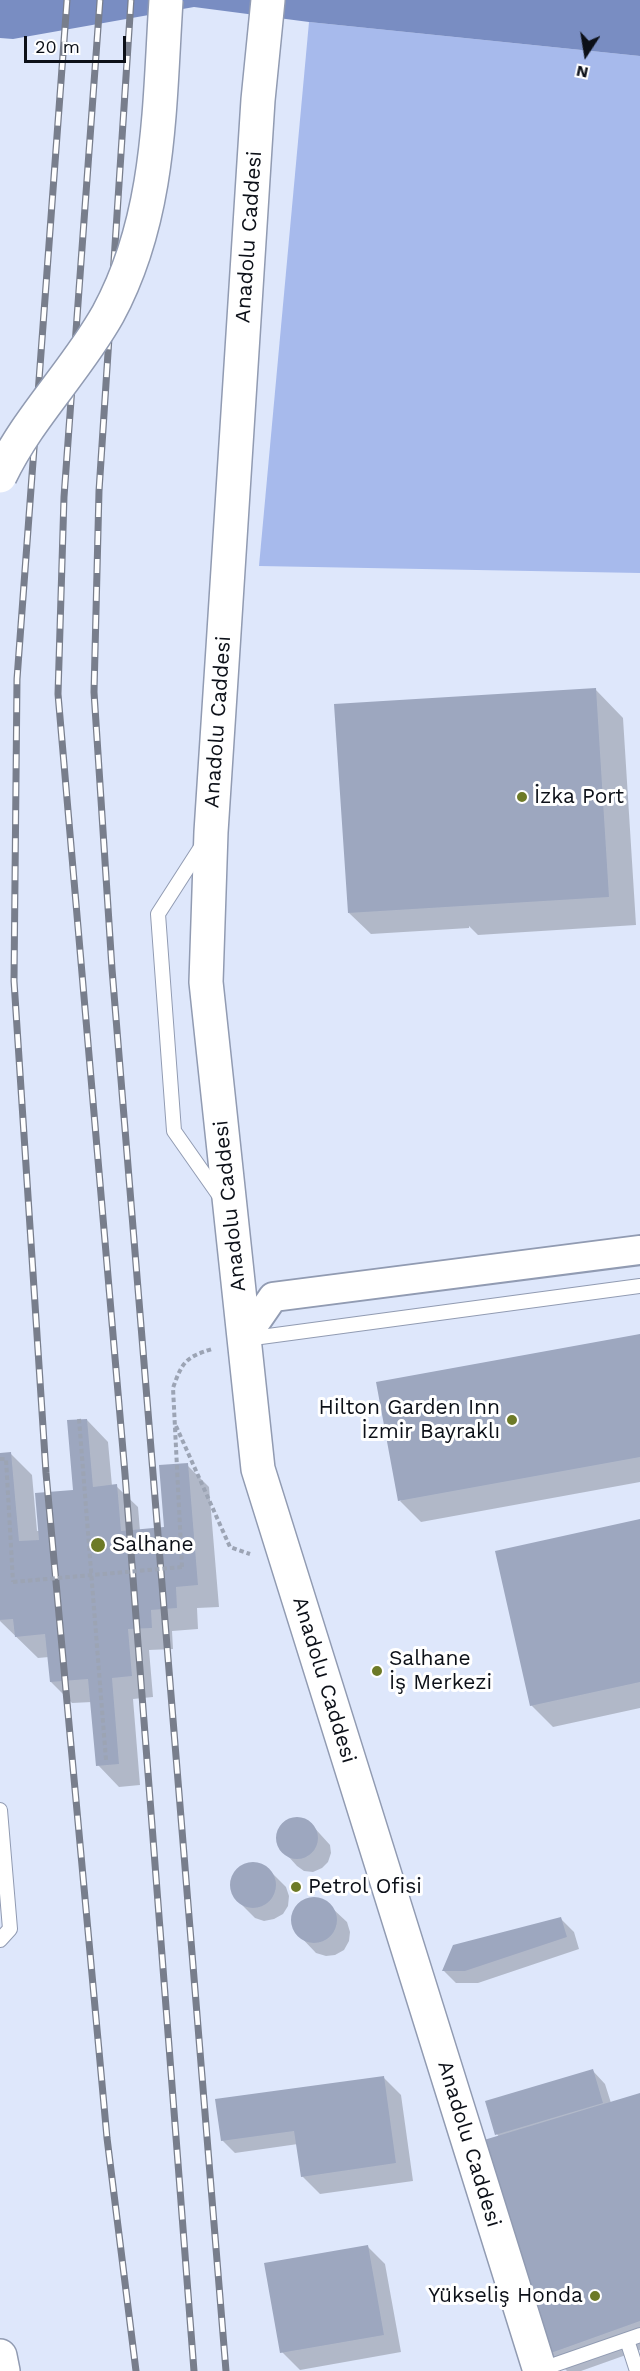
<!DOCTYPE html>
<meta charset="utf-8">
<style>
body{margin:0}
#map{position:relative;width:640px;height:2371px;overflow:hidden;background:#dee7fb;font-family:"Work Sans",sans-serif}
canvas{display:block}
.north{position:absolute;left:556px;top:24px;width:60px;height:60px;-webkit-text-stroke:4px #fff;paint-order:stroke;rotate:192deg;font-size:16px;font-weight:700;line-height:24px;text-align:center;color:#0c1018}
.north::after{content:'';display:block;margin:auto;width:21px;height:27px;background:#0c1018;clip-path:polygon(50% 0,100% 100%,50% 72%,0 100%)}
.scale{position:absolute;left:24px;top:36px;width:102px;height:27px;box-sizing:border-box;border:3px solid #0c1018;border-top:0;padding-left:8px;font-size:18px;line-height:21px;white-space:nowrap;color:#0c1018;-webkit-text-stroke:4px #fff;paint-order:stroke}
</style>
<div id="map">
<canvas width="640" height="2371"></canvas>
<div class="north">N</div>
<div class="scale">20 m</div>
</div>
<script>
const g = document.querySelector('canvas').getContext('2d');
g.lineJoin = 'round';
function paint(path, color) { g.fillStyle = color; g.fill(path, 'evenodd'); }
function trace(path, color, width, dash) { g.strokeStyle = color; g.lineWidth = width; g.lineCap = dash ? 'butt' : 'round'; g.setLineDash(dash || []); g.stroke(path); }
function drawText(font, color, halo, rows, align = 'center') {
  g.font = font + ' "Work Sans",sans-serif'; g.lineWidth = 6; g.setLineDash([]); g.textBaseline = 'middle'; g.strokeStyle = halo; g.fillStyle = color; for (const [text, x, y, turn = 0] of rows) {
    g.save(); g.translate(x, y); g.rotate((+turn || 0) * Math.PI / 180); g.textAlign = isNaN(turn) ? turn : align; if (halo) g.strokeText(text, 0, 0); g.fillText(text, 0, 0); g.restore();
  }
}
paint(new Path2D(`
 M309 22 640 56V573L259 566Z`), '#a7baec');
paint(new Path2D(`
 M0 0H640V56L309 22 194 7 13 39 0 38Z`), '#798dc2');
paint(new Path2D(`
 M595 689 623 718 636 925 478 935 469 926V928L371 934 349 913Z
 M640 1336V1482L421 1522 400 1501Z
 M87 1420 108 1442 112 1486H116L138 1507 140 1531 166 1528 187 1465 209 1487 219 1607 197 1608 198 1629 172 1631 173 1649 149 1650 153 1697 133 1699 140 1785 119 1787 98 1765 92 1702 72 1703 51 1682 49 1657 38 1658 0 1621V1454L10 1453 32 1475 37 1531H40L75 1491Z
 M640 1520V1708L553 1727 531 1705Z
 M294 1818 303 1819 311 1824 330 1845 331 1853 328 1862 322 1868 313 1872 304 1871 297 1866 278 1845 277 1836 280 1827 286 1821Z
 M255 1863 265 1866 286 1887 289 1896 288 1906 283 1914 274 1919 264 1921 255 1918 234 1897 231 1888 232 1878 237 1870 245 1864Z
 M316 1898 326 1902 333 1909 347 1922 350 1932 349 1941 344 1950 335 1955 326 1956 316 1953 296 1932 292 1923 293 1914 298 1905 306 1900Z
 M561 1919 574 1932 579 1949 478 1983H456L444 1971Z
 M593 2071 605 2084 611 2103 640 2095V2350L581 2371H567L549 2353 499 2137 497 2134Z
 M383 2077 401 2095 413 2181 320 2194 302 2176 298 2144 235 2153 222 2140Z
 M368 2247 385 2264 401 2352 300 2370 282 2352Z`), '#0003');
paint(new Path2D(`
 M596 688 609 897 348 913 334 704Z
 M640 1334V1457L398 1501 376 1382Z
 M87 1419 93 1487 117 1484 121 1531 164 1527 159 1465 188 1463 198 1585 176 1587 177 1608 151 1610 152 1628 128 1629 132 1676 112 1678 119 1764 96 1766 88 1679 50 1682 45 1634 15 1637 13 1619 0 1620V1453L11 1452 19 1541 39 1540 35 1493 73 1490 67 1420Z
 M640 1519V1682L530 1706 495 1551Z
 M276 1838a21 21 0 1 1 42 0a21 21 0 1 1-42 0Z
 M230 1885a23 23 0 1 1 46 0a23 23 0 1 1-46 0Z
 M291 1920a23 23 0 1 1 46 0a23 23 0 1 1-46 0Z
 M561 1917 567 1937 465 1971H442L453 1945Z
 M593 2069 603 2103 495 2135 485 2101Z
 M384 2076 396 2163 301 2177 294 2131 221 2141 215 2099Z
 M640 2093V2321L548 2354 484 2140Z
 M368 2245 384 2335 280 2353 264 2263Z`), '#9da7bf');
const service = new Path2D(`
 M203 844 158 914 174 1131 221 1198
 M246 1339 640 1286
 M0 1810 10 1929 0 1940
 M627 2340 637 2371
 M539 2370 640 2335`);
const minor = new Path2D(`
 M244 1339 273 1297 640 1250`);
const secondary = new Path2D(`
 M268 0 258 100 223 648 211 832 206 982 258 1469 540 2371
 M0 2356 3 2371`);
trace(service, '#919bb2', 16);
trace(minor, '#919bb2', 32);
trace(secondary, '#919bb2', 36);
trace(new Path2D(`
 M79 1419 106 1760
 M176 1426 230 1547 250 1554
 M0 1459H6L13 1582
 M182 1567 173 1388C182 1362 186 1357 212 1349`), '#9ca4b4', 4, [4.5, 3]);
trace(service, '#fff', 14);
trace(minor, '#fff', 28);
trace(secondary, '#fff', 33);
const rail = new Path2D(`
 M67 0 17 679 14 981 46 1473 107 2138 136 2371
 M100 0 64 497 58 694 125 1474 194 2371
 M131 0 99 491 94 692 112 969 226 2371`);
trace(rail, '#787e8c', 7);
trace(rail, '#fff', 4.5, [14]);
const secondaryBridge = new Path2D(`
 M0 476C28 417 76 371 108 314 161 216 159 108 166 0`);
trace(secondaryBridge, '#919bb2', 36, []);
trace(new Path2D(`
 M13 1582 182 1567`), '#9ca4b4', 4, [4.5, 3]);
trace(secondaryBridge, '#fff', 33);
for (const [x, y, r, color] of [
 [522,797,6,"#6d7a27"],
 [512,1420,6,"#6d7a27"],
 [98,1545,8,"#6d7a27"],
 [377,1671,6,"#6d7a27"],
 [296,1887,6,"#6d7a27"],
 [595,2296,6,"#6d7a27"]
]) { const dot = new Path2D(); dot.arc(x, y, r, 0, 2 * Math.PI); g.fillStyle = color; g.fill(dot); trace(dot, '#fff', 2); }
drawText('21px', '#0c1018', '#fff', [
 ["Anadolu Caddesi",249,237,-86],
 ["Anadolu Caddesi",218,722,-86],
 ["Anadolu Caddesi",230,1206,-96],
 ["Anadolu Caddesi",324,1680,73],
 ["Anadolu Caddesi",469,2144,73]
]);
drawText('21px', '#0c1018', '#fff', [
 ["İzka Port",534,797],
 ["Hilton Garden Inn",500,1408,"right"],
 ["İzmir Bayraklı",500,1432,"right"],
 ["Salhane",112,1545],
 ["Salhane",389,1659],
 ["İş Merkezi",389,1683],
 ["Petrol Ofisi",308,1887],
 ["Yükseliş Honda",583,2296,"right"]
], 'left');
</script>
